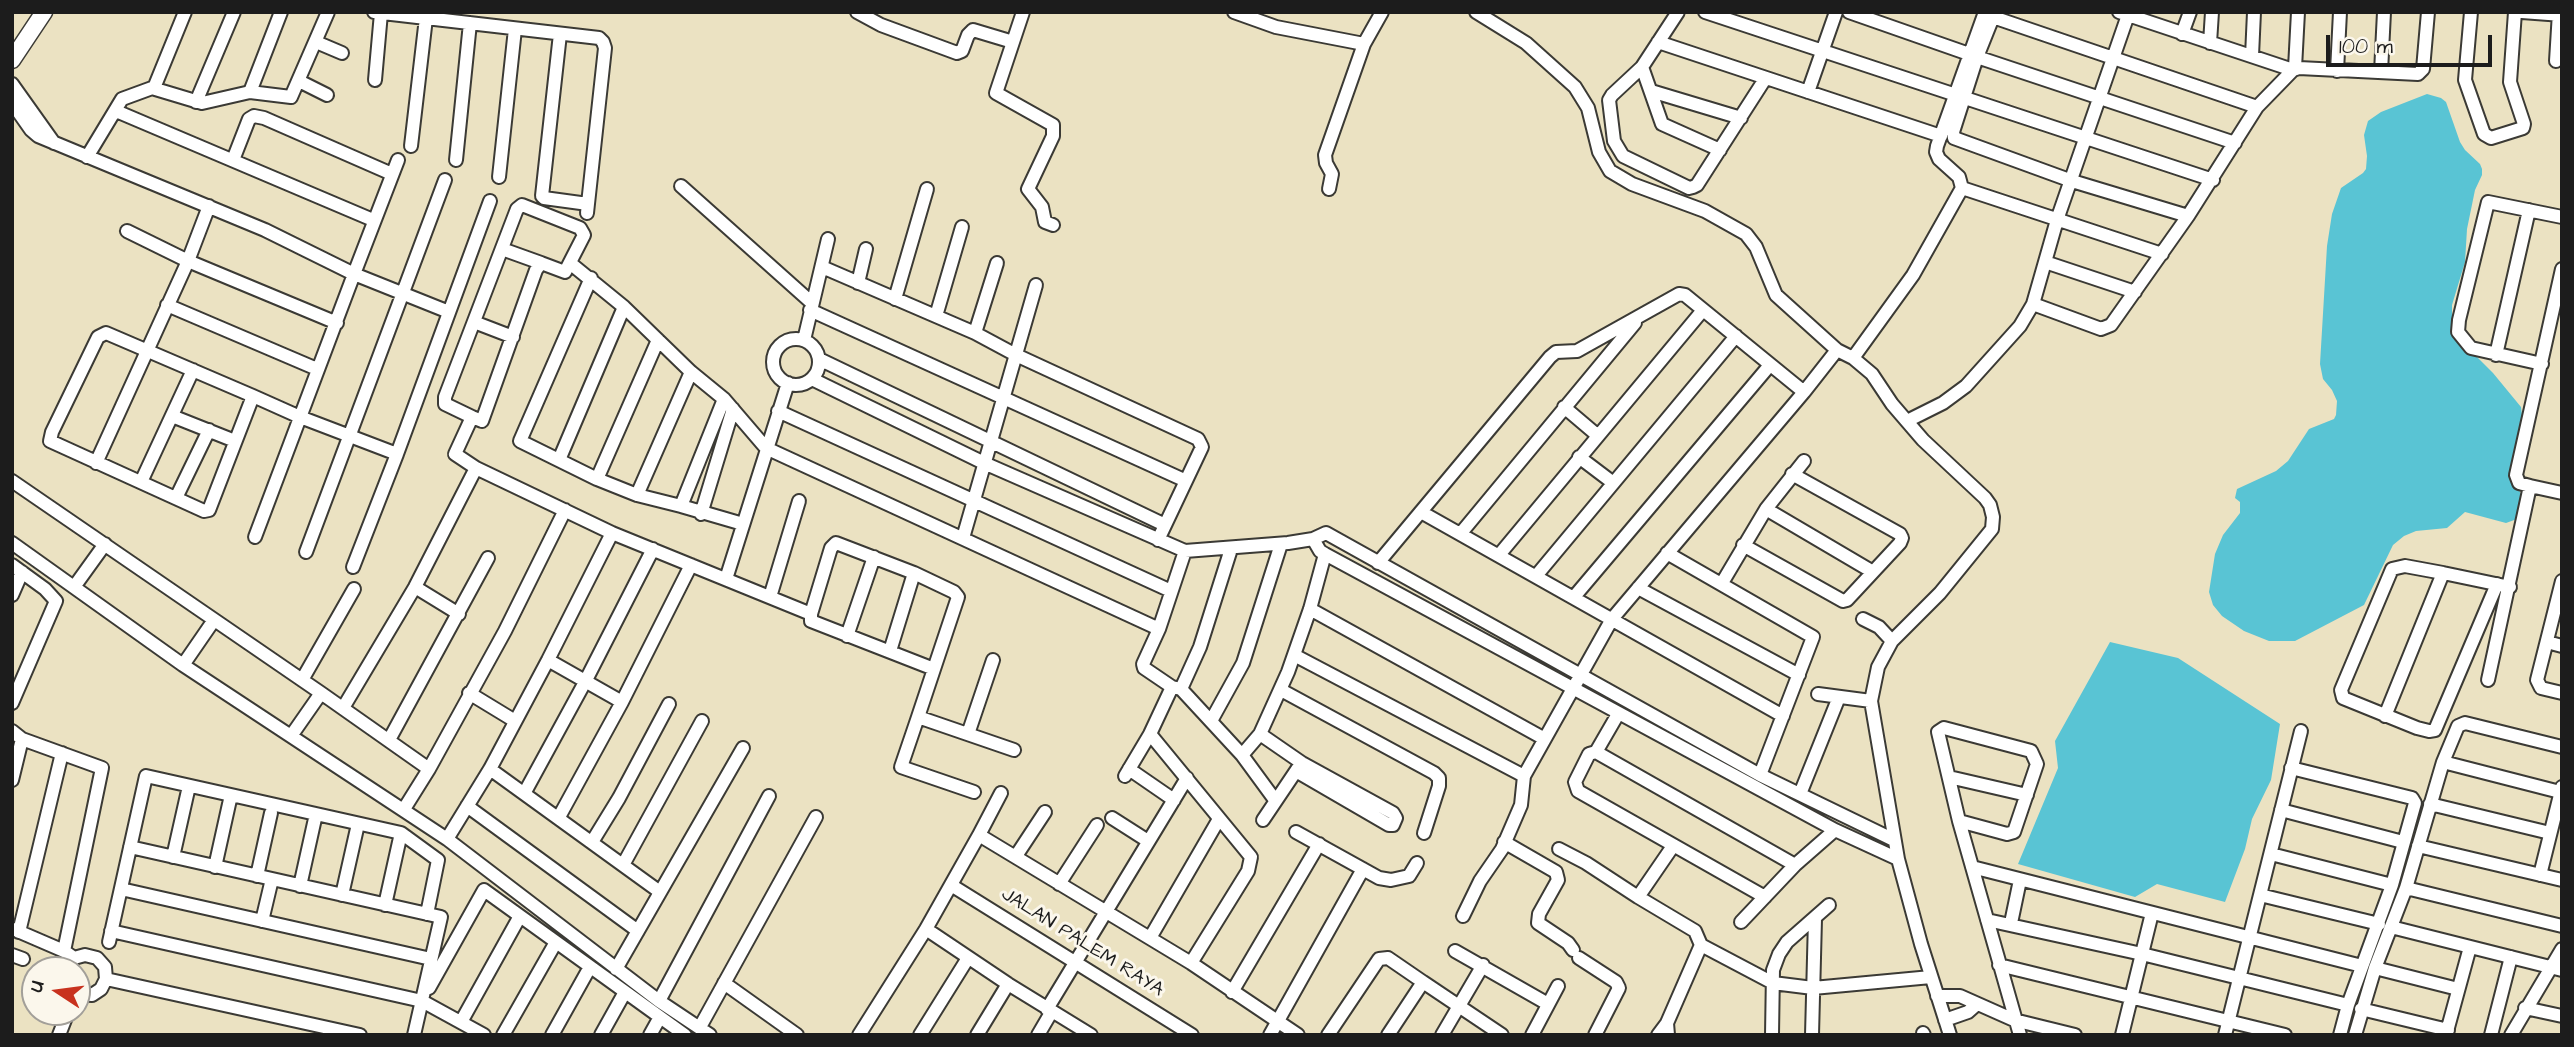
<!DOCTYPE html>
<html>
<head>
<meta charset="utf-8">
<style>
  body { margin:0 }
  #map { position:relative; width:2574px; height:1047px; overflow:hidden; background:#ebe2c2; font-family:"Architects Daughter",sans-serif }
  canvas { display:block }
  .frame { position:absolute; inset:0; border:14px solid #1c1c1c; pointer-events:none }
  .north { position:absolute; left:21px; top:956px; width:70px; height:70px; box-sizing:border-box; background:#fbf7ec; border:2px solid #a29f99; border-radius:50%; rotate:283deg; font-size:19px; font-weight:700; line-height:28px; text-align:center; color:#1c1c1c }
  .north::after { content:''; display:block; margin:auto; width:24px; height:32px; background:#c8321e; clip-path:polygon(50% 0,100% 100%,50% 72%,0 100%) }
  .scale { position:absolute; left:2326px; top:35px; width:166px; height:32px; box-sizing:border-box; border:4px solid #1c1c1c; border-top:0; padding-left:9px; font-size:21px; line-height:24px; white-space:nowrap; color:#1c1c1c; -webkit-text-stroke:5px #fbf7ec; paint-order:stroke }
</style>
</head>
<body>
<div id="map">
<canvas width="2574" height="1047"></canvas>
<div class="frame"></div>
<div class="north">U</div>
<div class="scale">100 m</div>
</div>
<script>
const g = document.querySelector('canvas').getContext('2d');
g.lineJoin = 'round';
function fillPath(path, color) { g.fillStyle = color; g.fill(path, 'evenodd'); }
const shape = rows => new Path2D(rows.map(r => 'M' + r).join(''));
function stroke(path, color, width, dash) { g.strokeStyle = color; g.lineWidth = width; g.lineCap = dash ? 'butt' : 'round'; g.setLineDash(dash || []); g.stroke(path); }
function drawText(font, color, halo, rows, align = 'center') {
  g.font = font + ' "Architects Daughter",sans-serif'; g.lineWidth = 6; g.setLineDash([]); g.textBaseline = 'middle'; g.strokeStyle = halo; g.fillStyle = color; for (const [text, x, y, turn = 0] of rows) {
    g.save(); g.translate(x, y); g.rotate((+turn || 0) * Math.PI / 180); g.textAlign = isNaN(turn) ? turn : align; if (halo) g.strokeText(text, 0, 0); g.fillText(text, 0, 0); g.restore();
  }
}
const water = shape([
  [2427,94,2441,98,2446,102,2460,142,2465,150,2480,164,2482,169,2482,175,2475,190,2467,229,2465,262,2452,305,2452,323,2457,337,2493,373,2521,407,2522,415,2517,451,2517,486,2523,498,2517,519,2506,523,2465,512,2447,528,2416,531,2404,536,2393,545,2364,605,2295,641,2269,641,2244,631,2222,616,2213,605,2209,592,2215,554,2223,535,2240,513,2240,502,2235,498,2237,489,2276,471,2288,461,2309,429,2334,419,2336,415,2337,401,2332,390,2323,379,2320,364,2327,246,2332,214,2341,188,2363,173,2366,169,2367,156,2364,135,2368,121,2381,112],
  [2110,642,2178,658,2280,724,2271,780,2252,819,2245,849,2225,902,2157,884,2135,897,2018,864,2058,768,2055,741]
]);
const minor = shape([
  [374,12,599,38,603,42,605,48,587,213],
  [857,12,881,25,957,53,962,51,968,35,973,30,1013,42,1023,12],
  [1234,12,1276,27,1364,44],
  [1476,12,1526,43,1575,87,1588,108,1599,152,1610,171,1632,184,1705,211,1746,234,1756,247,1776,295,1837,350,1853,358,1872,374,1892,404,1923,440,1985,498,1990,505,1993,517,1992,529,1940,593,1892,641,1878,667,1871,701,1898,859,1921,944,1950,1035],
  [1678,12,1642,67,1612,95,1609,100,1614,141,1623,156,1689,188,1693,187,1697,185,1765,79],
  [1705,12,2213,180],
  [1849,12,1969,54],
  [1985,12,1937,146,1936,152,1939,159,1959,177,1962,188,2162,254],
  [1995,12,1977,57,1953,132,1954,138,2072,181,2188,216],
  [2119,12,2293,70,2299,68,2418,74,2423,69,2428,12],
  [2471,12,2465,80,2484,134,2491,138,2523,128,2524,124,2510,82,2515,12],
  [2522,12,2562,15],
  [1987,15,2257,107],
  [2128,15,2057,220,2033,304,2101,329,2111,325,2188,216,2257,107,2293,70],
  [560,34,542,196,544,198,588,204],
  [2182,34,2190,12],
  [316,42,342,53],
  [1013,42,996,93,1053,125,1053,136,1028,189,1042,207,1045,222,1053,225],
  [1658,42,1941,136],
  [2210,43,2212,12],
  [2252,56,2254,12],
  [1977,57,2235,143],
  [2556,61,2559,12],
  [1642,67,1662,124,1720,150],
  [2295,68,2298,12],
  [2337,71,2340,12],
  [2381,72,2384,12],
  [375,80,381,13],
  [299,81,327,95],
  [12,84,54,143],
  [154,88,185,12],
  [1651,91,1741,118],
  [250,92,281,12],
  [1808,92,1836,12],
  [196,102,234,12],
  [12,103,31,130,38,136,265,230,354,274,255,537],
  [116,111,373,220],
  [411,146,426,18],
  [87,157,122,99,152,88,202,103,250,92,291,97,328,12],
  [233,160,249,119,254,116,264,118,392,174],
  [398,160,354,274,449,312],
  [456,160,470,23],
  [499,177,515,29],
  [681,186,812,303],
  [1329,189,1332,174,1326,163,1325,155,1364,44,1382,12],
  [127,231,188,261,337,323],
  [502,249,541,263],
  [2045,262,2135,292],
  [570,263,624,307,691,372,724,399,766,448,1159,629],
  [822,267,975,333,1016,355,1198,439,1202,447,1158,540],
  [591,278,520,441,597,479,637,495,681,506,724,399],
  [858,283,866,249],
  [895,299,927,189],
  [167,305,317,369],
  [810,310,1184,480],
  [936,316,962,227],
  [474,322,513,337],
  [975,333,997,263],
  '773 362a23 23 0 1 1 46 0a23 23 0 1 1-46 0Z',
  [804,340,828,239],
  [2496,355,2529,210],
  [1853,358,1913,275,1962,188],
  [819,359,1165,525],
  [2542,364,2471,348,2458,332,2459,320,2488,202,2562,217],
  [812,379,984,463,1185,551,1288,543,1313,539,1326,533,1760,775,1894,840],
  [253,396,209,510,204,511,50,441,52,432,98,337,106,333,253,396,300,417,397,454,490,201],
  [1564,407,1597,435],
  [778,411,1171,591],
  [172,416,235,441],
  [472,417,445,404,445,397,517,209,522,205,580,228,584,235,565,272,541,263,536,270,482,421,472,417,455,454,476,468],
  [1907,421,1943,403,1966,386,2020,326,2033,304],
  [1579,457,1612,482],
  [559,460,624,307],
  [96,463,188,261,209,206],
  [597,479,658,340],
  [12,481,321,693,429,769],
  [141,482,193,370],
  [2530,486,2519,483,2516,475,2562,269],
  [637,495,691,372],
  [176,498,209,430],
  [681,506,743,524],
  [1766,509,1873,572],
  [1421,512,1783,716],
  [701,514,733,409],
  [1461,533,1635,323],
  [963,538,1036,285],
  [1313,539,1320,551,1325,554,1835,830,1898,859],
  [12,543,183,665,447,839,490,769,548,660,612,533],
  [1743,545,1843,601,1847,600,1900,543,1902,538,1900,534,1792,474],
  [1185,551,1159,629,1143,664,1144,668,1172,687,1181,689,1242,755,1275,800],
  [306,552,445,180],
  [1667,553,1813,637,1760,775],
  [1499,555,1703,310],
  [1378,563,1550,357,1556,352,1577,351,1679,294,1685,295,1804,392],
  [12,565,45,589,56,601,12,703],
  [353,567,397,454],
  [1536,576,1736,336],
  [726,579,788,383],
  [2562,581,2537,680,2541,688,2562,693],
  [1722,583,1766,509,1804,461],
  [2497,584,2435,730,2429,731,2417,728,2343,698,2341,690,2392,569,2405,566,2443,573,2510,587],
  [74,587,105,544],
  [415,587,459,614],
  [1638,588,1799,675],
  [12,595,22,572],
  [770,597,799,501],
  [1574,597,1770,365],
  [1310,609,1543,738],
  [1863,619,1879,627,1892,641],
  [847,636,874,557],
  [2547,642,2562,646],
  [890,651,914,573],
  [1294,655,1524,776,1612,619,1804,392,1837,350],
  [548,660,622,702],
  [183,665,214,620],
  [934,669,918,717,1014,750],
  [302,680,354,589],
  [2488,680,2530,486,2562,493],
  [1181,689,1200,647,1231,549],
  [1281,690,1434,773,1439,778,1439,786,1424,833],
  [469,693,515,721],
  [1818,694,1871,701],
  [343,708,415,587,476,468,612,533,811,614,831,548,836,543,914,573,954,592,958,597,934,669,811,621,811,614],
  [2385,716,2443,573],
  [918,717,901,767,974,792],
  [1211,721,1243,663,1281,544],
  [12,731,22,739,102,768,64,951,74,958],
  [968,734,993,660],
  [1150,734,1251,857,1248,871,1191,963],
  [1260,734,1302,763,1393,813,1396,818,1393,825,1389,825,1296,771],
  [291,736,321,693],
  [389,740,488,558],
  [1596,752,1618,714],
  [1242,755,1260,734,1288,672,1310,609,1325,554],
  [2443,762,2560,792],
  [2291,768,2412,798,2415,803,2392,885,2348,1005,2340,1035],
  [490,769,660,892],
  [1129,769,1174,800],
  [1125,776,1150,734,1172,687],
  [1949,777,2027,795],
  [12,780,22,739],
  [525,792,585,682,653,549],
  [1001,793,979,835,1191,963,1298,1035],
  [1800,794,1839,697],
  [2430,804,2550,833],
  [467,806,638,931],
  [404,809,429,769,505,631,565,510],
  [2281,810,2403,842],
  [559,817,622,702,691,565],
  [1112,818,1148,841],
  [1263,820,1300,765],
  [1959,821,2007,834,2014,832,2037,764,2031,751,1944,728,1938,732,1959,821,2020,1035],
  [1296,832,1379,878,1391,880,1409,876,1417,863],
  [447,839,659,1001,710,1035],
  [592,842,619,798,669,704],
  [1504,842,1556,872,1558,880,1539,914,1538,923,1568,943,1573,950],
  [1673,846,1638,897,1695,931,1701,945,1773,983,1813,988,1931,977],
  [2418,846,2562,880],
  [130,847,441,917,414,1035],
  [1559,849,1586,863,1638,897],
  [2271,854,2392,885],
  [1016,856,1045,812],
  [173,857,189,786],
  [623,865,702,721],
  [215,867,231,795],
  [1972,867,2362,966],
  [2540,875,2562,787],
  [257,876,271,813],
  [1059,884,1097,825],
  [951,885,1192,1035],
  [300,886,316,814],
  [2406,888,2562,926],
  [121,889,431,959],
  [342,895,358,824],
  [2260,895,2379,924],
  [1765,897,1578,791,1575,782,1589,754,1596,752,1795,865],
  [385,905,401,833],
  [1463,916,1480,881,1502,849,1521,805,1524,776],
  [1987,920,2142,954,2348,1005],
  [262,921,272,879],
  [1741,922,1795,865,1835,830],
  [2011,923,2020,880],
  [2391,927,2562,970],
  [13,929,64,951],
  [926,929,1008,984,1091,1035],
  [111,931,422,1001,484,1035],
  [19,932,62,753],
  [1150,938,1219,819],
  [109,942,146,776,401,833,438,860,427,914],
  [1455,951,1548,1004],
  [12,955,23,959],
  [1579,958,1616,982,1619,988,1595,1035],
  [1999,965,2285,1035],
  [2375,968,2458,989],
  [616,969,743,748],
  [66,970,74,958,85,955,97,958,105,967,106,979,101,989,92,995,77,994],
  [106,979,360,1035],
  [724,983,797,1035],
  [429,988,484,890,685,1035],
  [1232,992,1319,844],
  [1937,996,1960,996,2014,1020,2075,1035],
  [659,1001,769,796],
  [2525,1008,2562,1016],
  [1047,1009,1187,778],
  [2361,1009,2448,1030],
  [1945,1020,1968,1012,1977,1004],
  [461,1022,520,916],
  [1667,1023,1701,945],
  [700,1027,816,817],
  [1923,1033,1924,1035],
  [59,1035,68,1012],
  [503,1035,556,942],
  [552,1035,590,967],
  [601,1035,625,992],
  [650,1035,660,1017],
  [859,1035,926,929,979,835],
  [920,1035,968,958],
  [977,1035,1008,984],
  [1038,1035,1052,1011],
  [1270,1035,1363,869],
  [1328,1035,1379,959,1388,958,1423,982],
  [1388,1035,1423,982,1502,1035],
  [1442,1035,1483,965],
  [1532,1035,1558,986],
  [1658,1035,1667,1023,1668,1035],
  [1772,1035,1773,970,1779,954,1787,942,1829,905],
  [1812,1035,1815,919],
  [2122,1035,2152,913],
  [2225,1035,2301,731],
  [2355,1035,2375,968,2406,888,2443,762,2458,726,2465,723,2562,747],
  [2446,1035,2470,947],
  [2491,1035,2511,957],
  [2511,1035,2562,949]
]);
const tertiary = shape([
  [12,60,44,12]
]);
const streetNames = [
  ["JALAN PALEM RAYA",1082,943,32]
];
fillPath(water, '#59c4d4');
stroke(minor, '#3b3a35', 16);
stroke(tertiary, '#3b3a35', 19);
stroke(minor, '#fff', 12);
stroke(tertiary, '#fff', 16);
drawText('19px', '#1c1c1c', '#fbf7ec', streetNames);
</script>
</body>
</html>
